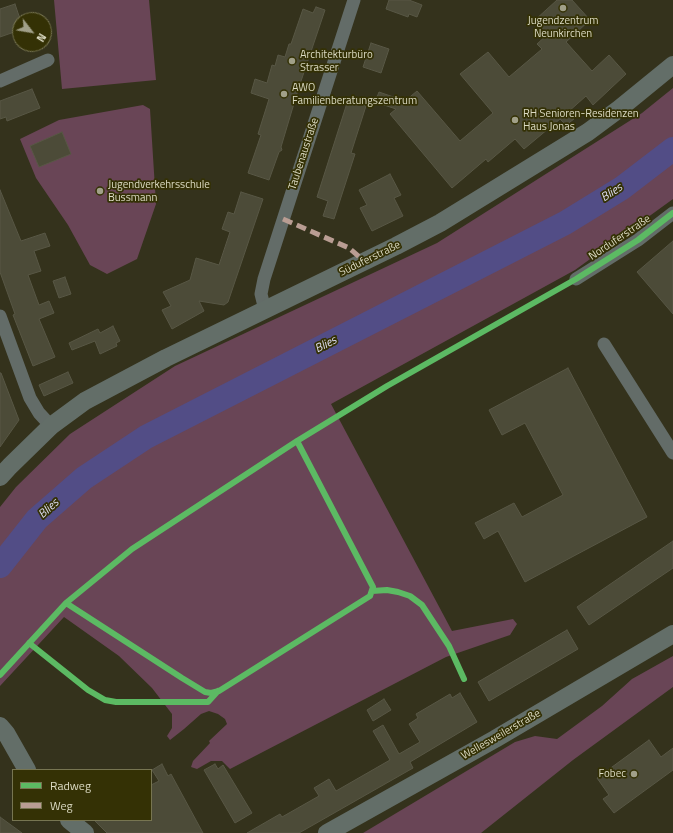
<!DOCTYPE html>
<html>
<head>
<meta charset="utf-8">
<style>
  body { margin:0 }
  #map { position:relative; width:673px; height:833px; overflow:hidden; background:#34321c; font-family:"Titillium Web",sans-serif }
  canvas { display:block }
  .legend { position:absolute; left:12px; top:769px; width:140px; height:52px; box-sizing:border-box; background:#343105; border:1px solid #777551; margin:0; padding:5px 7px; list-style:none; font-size:12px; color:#dcdbc4 }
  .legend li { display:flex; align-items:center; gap:8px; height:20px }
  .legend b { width:20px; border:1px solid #777551 }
  .north { position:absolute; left:12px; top:12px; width:40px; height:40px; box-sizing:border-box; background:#343105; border:1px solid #777551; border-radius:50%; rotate:121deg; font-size:11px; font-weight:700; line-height:16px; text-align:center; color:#dcdbc4 }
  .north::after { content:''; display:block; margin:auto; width:14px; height:18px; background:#a1a089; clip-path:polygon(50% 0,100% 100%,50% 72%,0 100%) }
</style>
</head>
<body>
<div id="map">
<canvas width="673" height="833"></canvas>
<ul class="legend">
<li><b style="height:5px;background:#5cba63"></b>Radweg</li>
<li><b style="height:5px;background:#b99d93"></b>Weg</li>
</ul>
<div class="north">N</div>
</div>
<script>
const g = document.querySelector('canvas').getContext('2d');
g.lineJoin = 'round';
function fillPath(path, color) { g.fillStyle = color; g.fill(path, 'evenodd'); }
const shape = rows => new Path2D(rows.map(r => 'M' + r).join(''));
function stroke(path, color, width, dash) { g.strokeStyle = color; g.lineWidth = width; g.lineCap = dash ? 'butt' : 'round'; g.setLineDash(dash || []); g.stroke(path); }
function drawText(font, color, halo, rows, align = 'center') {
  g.font = font + ' "Titillium Web",sans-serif'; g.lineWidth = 3.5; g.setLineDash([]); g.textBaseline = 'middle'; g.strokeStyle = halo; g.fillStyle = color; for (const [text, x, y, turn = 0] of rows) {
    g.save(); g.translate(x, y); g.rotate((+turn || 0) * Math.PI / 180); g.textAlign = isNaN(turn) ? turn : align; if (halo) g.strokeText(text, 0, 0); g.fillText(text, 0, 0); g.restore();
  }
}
const green = shape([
  [54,0,149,0,156,80,62,89],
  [673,88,673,199,575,270,331,404,452,631,513,619,517,624,510,635,446,657,230,769,222,761,211,761,197,769,191,767,193,761,210,743,209,741,227,724,225,719,218,714,209,711,201,714,184,729,170,740,167,736,172,728,172,714,152,688,119,656,64,617,0,686,0,507,16,487,70,434,175,366,437,243,642,113],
  [143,105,150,109,156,204,137,259,107,274,90,265,68,225,36,178,20,139,59,120],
  [673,656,673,687,573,760,481,833,363,833,515,742,535,736,557,739,602,706,632,679]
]);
const river = shape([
  [0,566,37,519,84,478,146,437,565,223,622,188,673,149]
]);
const building = shape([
  [389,0,409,0,422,5,417,17,409,14,408,17,386,9,389,0],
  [557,0,572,0,590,20,566,42,592,71,609,55,626,74,593,105,586,96,568,112,574,119,566,125,560,119,524,149,515,139,488,162,486,159,452,188,390,114,396,109,375,102,379,92,405,101,417,91,460,141,493,113,460,74,488,52,509,77,542,49,537,44,548,34,535,20,557,0],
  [15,4,20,19,20,30,0,37,0,9,15,4],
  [316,7,325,10,298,90,281,147,282,150,279,152,269,180,248,173,261,135,258,134,269,99,251,93,255,79,267,83,272,65,275,66,278,55,285,57,289,44,291,44,303,9,313,13,316,7],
  [371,43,389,49,381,73,363,67,371,43],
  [32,89,40,108,7,121,6,117,0,119,0,101,32,89],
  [348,100,366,106,351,153,355,154,334,219,323,216,328,201,317,197,348,100],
  [62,132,71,154,39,167,30,146,62,132],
  [390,174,401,195,394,198,403,216,372,231,360,208,367,205,359,190,390,174],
  [0,190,21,241,45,233,50,246,34,251,41,271,28,275,39,305,49,301,54,313,39,319,55,357,33,366,13,315,15,314,0,272,0,190],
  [241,192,263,199,228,302,224,305,199,301,204,311,172,329,162,310,171,306,163,292,190,280,196,258,219,265,230,232,222,229,228,212,234,214,241,192],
  [673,241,673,314,637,272,673,241],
  [65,277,71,294,59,298,53,281,65,277],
  [113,326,120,341,116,343,117,346,100,354,95,341,72,350,69,343,98,329,100,333,113,326],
  [568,368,647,517,525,582,498,531,484,539,475,523,514,503,522,517,563,495,525,423,502,435,489,410,568,368],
  [68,372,73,383,44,396,39,385,68,372],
  [0,373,1,373,19,420,0,447,0,373],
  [673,541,673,568,589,625,577,607,673,541],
  [567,630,578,649,489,701,478,682,567,630],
  [460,693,477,722,410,762,413,768,299,833,247,833,280,814,282,817,319,796,314,788,329,779,336,791,390,760,373,731,383,725,399,754,420,742,409,724,418,718,416,714,450,694,452,698,460,693],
  [384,699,391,710,373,721,367,710,384,699],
  [649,740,661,757,673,748,673,770,614,813,603,799,609,795,597,778,649,740],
  [162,764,168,776,171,774,203,833,107,833,94,820,151,820,151,785,159,781,152,770,162,764],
  [215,764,218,769,223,765,252,813,235,823,204,770,215,764],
  [0,817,22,833,0,833,0,817]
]);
const street = shape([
  [0,81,48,60],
  [576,279,638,240,673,213],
  [265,310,261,294,264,279,354,0],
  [0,316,30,398,39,413,51,426],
  [604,344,673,453]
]);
const secondary = shape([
  [0,477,10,466,51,426,85,401,166,358,396,246,440,223,588,132,619,109,673,65],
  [0,726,6,733,27,770],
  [69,820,85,833],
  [327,833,495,739,673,634]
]);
const quiet = shape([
  [283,219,349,248,364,261]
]);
const cycleway = shape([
  [372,591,387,590,398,592,410,596,422,605,449,646,464,679],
  [66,603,182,678,205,692,211,693,219,691,370,596,373,587,297,441],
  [29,643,88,690,105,700,116,702,208,702,218,691],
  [0,675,66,603,132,549,297,441,387,386,576,279,638,240,673,213]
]);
const markers = [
  [563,8,4,"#a1a089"],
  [292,61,4,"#a1a089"],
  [284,94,4,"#a1a089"],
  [515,120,4,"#a1a089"],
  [100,191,4,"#a1a089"],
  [634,774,4,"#a1a089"]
];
const poiNames = [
  ["Jugendzentrum",563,21,"center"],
  ["Neunkirchen",563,34,"center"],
  ["Architekturbüro",300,55],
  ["Strasser",300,68],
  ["AWO",292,88],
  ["Familienberatungszentrum",292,101],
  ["RH Senioren-Residenzen",523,114],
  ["Haus Jonas",523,127],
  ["Jugendverkehrsschule",108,185],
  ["Bussmann",108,198],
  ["Fobec",626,774,"right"]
];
const streetNames = [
  ["Taubenaustraße",304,154,-72],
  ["Norduferstraße",620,238,-34],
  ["Süduferstraße",370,259,-26],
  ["Wellesweilerstraße",501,735,-30]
];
const waterNames = [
  ["Blies",612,193,-33],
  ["Blies",326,345,-27],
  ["Blies",49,509,-42]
];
fillPath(green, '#694556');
stroke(river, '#524d86', 24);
fillPath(building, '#4c4b38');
stroke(building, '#585745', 1);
stroke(street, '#636c68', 13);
stroke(secondary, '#636e68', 18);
stroke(quiet, '#b99d93', 5, [10, 5]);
stroke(cycleway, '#5cba63', 6);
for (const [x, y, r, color] of markers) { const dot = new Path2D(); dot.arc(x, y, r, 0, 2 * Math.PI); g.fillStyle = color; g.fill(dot); stroke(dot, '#343105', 1.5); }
drawText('11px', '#dcdbc4', '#343105', poiNames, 'left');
drawText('11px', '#dcdbc4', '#343105', streetNames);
drawText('italic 12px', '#dcdcf0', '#343105', waterNames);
</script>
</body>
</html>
